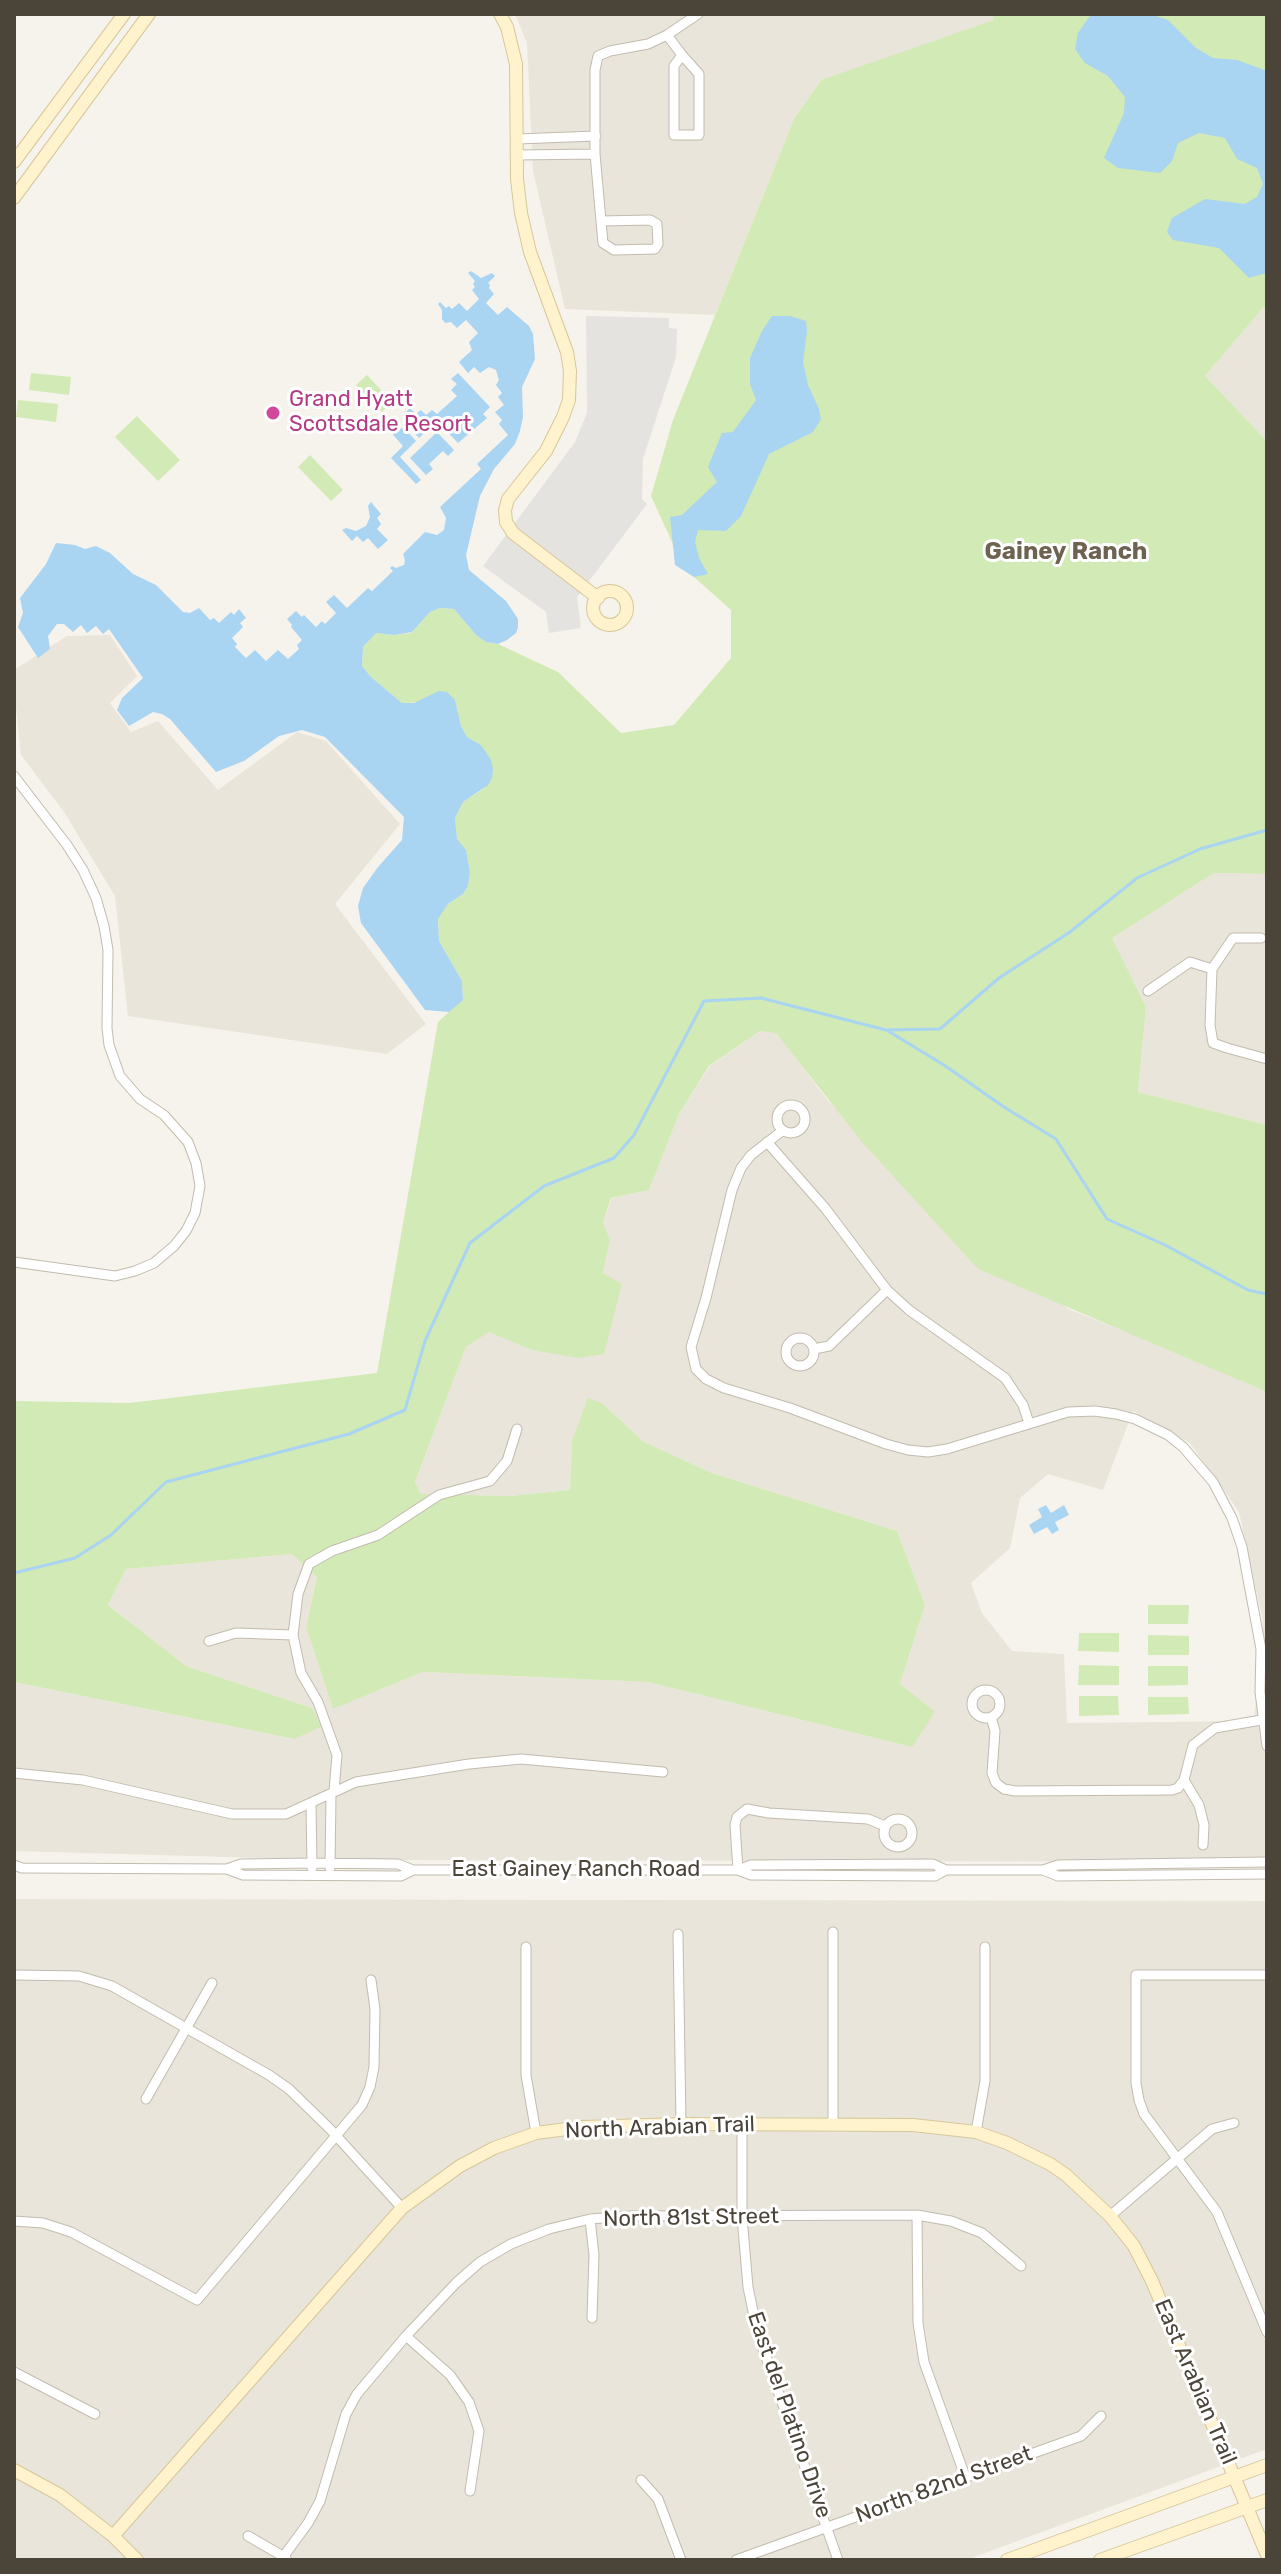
<!DOCTYPE html>
<html>
<head>
<meta charset="utf-8">
<style>
  body { margin:0 }
  #map { position:relative; width:1281px; height:2574px; overflow:hidden; background:#f6f3ec; font-family:Rubik,sans-serif }
  canvas { display:block }
  .frame { position:absolute; inset:0; border:16px solid #4b4439; pointer-events:none }
</style>
</head>
<body>
<div id="map">
<canvas width="1281" height="2574"></canvas>
<div class="frame"></div>
</div>
<script>
const g = document.querySelector('canvas').getContext('2d');
g.lineJoin = 'round';
function fillPath(path, color) { g.fillStyle = color; g.fill(path, 'evenodd'); }
const shape = rows => new Path2D(rows.map(r => 'M' + r).join(''));
function stroke(path, color, width, dash) { g.strokeStyle = color; g.lineWidth = width; g.lineCap = dash ? 'butt' : 'round'; g.setLineDash(dash || []); g.stroke(path); }
function drawText(font, color, halo, rows, align = 'center') {
  g.font = font + ' Rubik,sans-serif'; g.lineWidth = 6; g.setLineDash([]); g.textBaseline = 'middle'; g.strokeStyle = halo; g.fillStyle = color; for (const [text, x, y, turn = 0] of rows) {
    g.save(); g.translate(x, y); g.rotate((+turn || 0) * Math.PI / 180); g.textAlign = isNaN(turn) ? turn : align; if (halo) g.strokeText(text, 0, 0); g.fillText(text, 0, 0); g.restore();
  }
}
const residential = shape([
  [515,14,992,14,995,20,820,81,794,119,715,315,565,309,533,171,527,43],
  [1267,306,1267,441,1205,376,1263,308],
  [110,635,137,676,110,703,131,732,158,721,218,790,297,732,326,741,400,824,335,904,426,1024,387,1054,128,1016,115,896,64,812,21,755,14,688,14,670,67,636],
  [1214,873,1267,874,1267,1125,1138,1092,1146,1007,1112,938],
  [760,1031,776,1032,829,1102,1068,1309,1163,1346,1267,1392,1267,1862,335,1860,14,1851,14,1682,293,1739,312,1708,186,1666,108,1605,126,1569,292,1554,317,1576,306,1627,333,1709,423,1672,648,1682,912,1747,900,1684,925,1605,897,1531,712,1473,644,1442,603,1404,572,1441,570,1490,510,1496,421,1494,415,1482,466,1347,489,1331,532,1350,616,1305,622,1285,603,1273,610,1240,603,1222,612,1198,649,1190,679,1114,710,1066],
  [1133,1411,1190,1443,1239,1512,1263,1621,1254,1721,1067,1723,1064,1654,1012,1651,982,1613,971,1583,1010,1548,1020,1498,1048,1474,1103,1490],
  [14,1899,1267,1901,1267,2449,966,2560,14,2560]
]);
const green = shape([
  [992,14,1267,14,1267,306,1263,308,1205,376,1267,441,1267,874,1214,873,1112,938,1146,1007,1138,1092,1267,1125,1267,1392,978,1269,862,1142,776,1033,760,1031,709,1066,679,1114,649,1190,611,1198,603,1222,610,1240,603,1273,622,1284,604,1354,578,1358,532,1350,489,1332,466,1347,415,1482,421,1494,510,1496,570,1490,572,1441,588,1398,603,1404,644,1442,712,1473,897,1531,925,1605,900,1684,935,1712,912,1747,648,1682,423,1672,333,1709,306,1627,317,1577,292,1554,126,1569,108,1605,186,1666,312,1708,321,1727,294,1739,14,1682,14,1401,129,1403,377,1373,438,1022,463,999,462,981,439,941,438,918,448,904,463,894,468,886,470,872,466,850,457,840,455,818,463,802,483,789,481,745,467,737,461,726,455,700,402,703,371,677,362,666,363,647,376,633,395,635,411,633,430,612,440,608,454,609,476,635,486,642,498,644,558,672,621,733,674,725,731,658,731,610,684,568,651,496,673,420,794,119,821,80,994,20],
  [31,373,71,377,69,395,29,390],
  [367,375,392,402,382,412,356,385],
  [18,400,58,404,56,422,16,417],
  [137,416,180,460,158,481,115,437],
  [310,455,343,490,331,501,298,467],
  [1148,1605,1189,1605,1188,1624,1148,1624],
  [1079,1633,1119,1633,1119,1652,1078,1651],
  [1148,1635,1189,1636,1189,1655,1148,1655],
  [1079,1665,1119,1666,1119,1685,1078,1685],
  [1148,1666,1188,1666,1188,1685,1148,1686],
  [1118,1696,1119,1715,1079,1716,1079,1696],
  [1148,1697,1188,1697,1189,1714,1148,1715]
]);
const parking = shape([
  [586,316,669,318,669,328,677,329,676,357,643,459,642,499,647,504,577,597,581,628,549,633,546,612,483,566,575,442,587,413]
]);
const water = shape([
  [1099,14,1150,14,1168,20,1196,48,1213,58,1237,60,1267,71,1266,273,1249,278,1219,248,1173,240,1167,232,1172,218,1205,199,1245,204,1257,197,1263,184,1257,168,1237,159,1225,138,1199,133,1178,143,1172,161,1160,173,1118,168,1104,158,1124,113,1125,97,1108,76,1085,63,1075,49,1078,33,1090,16],
  [471,271,481,278,492,273,495,276,488,283,490,285,489,288,494,294,486,303,498,315,507,307,529,326,533,334,535,359,522,387,523,417,520,431,515,444,494,469,480,496,466,555,469,570,506,601,518,619,518,627,516,633,507,640,498,644,486,642,476,635,454,609,440,608,430,612,412,632,395,635,376,633,363,647,362,666,371,677,402,703,414,703,439,691,447,692,455,700,461,726,467,737,481,745,491,760,493,769,492,778,488,785,463,802,455,818,457,839,466,850,470,872,468,886,463,894,448,904,438,919,439,941,462,981,463,1000,449,1012,425,1010,361,923,358,906,363,888,378,867,402,840,404,817,325,737,302,730,279,736,244,761,216,772,170,719,162,714,153,712,129,726,117,710,122,698,143,678,109,629,103,634,96,626,87,633,81,625,73,632,64,624,57,624,48,636,50,649,38,658,18,627,23,613,20,598,46,564,56,543,75,545,85,549,96,546,110,553,133,574,156,585,183,612,190,613,199,608,210,620,214,618,219,623,231,612,234,615,239,609,246,618,240,623,243,627,232,638,237,644,235,647,246,658,255,650,266,661,278,650,288,659,299,649,297,645,302,640,291,627,292,625,287,619,296,611,302,617,304,615,316,627,322,621,325,624,336,613,326,602,334,595,347,608,368,588,372,591,393,571,390,568,392,566,396,568,404,565,405,560,403,554,425,532,437,535,444,530,446,518,440,507,481,469,477,464,508,435,499,424,502,420,495,412,504,405,498,397,502,393,496,385,499,380,496,370,489,367,480,373,474,367,468,373,459,362,472,350,469,342,478,333,466,320,457,328,451,322,445,323,442,319,442,310,438,304,440,302,446,308,449,306,452,309,459,303,467,311,479,299,472,290,475,287,473,284,475,281,468,273],
  [772,316,790,316,806,321,807,331,803,362,808,385,819,409,821,419,813,432,769,454,741,516,726,531,698,530,695,542,699,558,708,574,694,577,675,565,670,517,682,515,717,482,708,467,722,433,733,432,756,400,750,384,750,358,762,331],
  [458,373,490,407,483,414,487,418,458,443,437,421,419,438,407,425,409,416,406,412,410,408,416,414,421,410,426,415,432,410,437,414,457,396,451,390,457,384,451,379],
  [390,427,396,429,404,428,416,441,400,457,421,480,416,484,391,458,403,446,388,429],
  [437,432,454,450,448,456,443,451,429,464,433,469,426,475,410,458],
  [371,502,381,514,377,518,381,524,377,529,388,540,378,549,368,538,363,542,357,536,352,541,342,530,346,528,356,531,366,526,370,517,368,506],
  [1046,1505,1051,1513,1064,1505,1069,1515,1055,1522,1059,1530,1052,1534,1047,1527,1034,1534,1029,1525,1042,1517,1038,1509]
]);
const stream = shape([
  [888,1031,944,1065,1004,1107,1056,1139,1107,1219,1165,1245,1248,1290,1267,1294],
  [14,1573,75,1558,111,1535,166,1482,349,1434,405,1410,425,1341,470,1243,544,1186,614,1158,634,1135,704,1001,761,998,886,1030,940,1029,999,978,1070,932,1137,878,1200,849,1267,830]
]);
const street = shape([
  [667,35,682,55,674,66,674,135,699,135,699,74,682,55],
  [517,139,596,136],
  [517,155,595,154],
  [601,221,650,220,657,224,658,244,655,249,614,250,603,243,601,221,595,154,595,70,598,56,610,51,648,44,667,35,698,14],
  [14,776,67,845,83,870,96,898,104,926,108,950,107,1028,109,1045,120,1076,140,1099,164,1115,188,1142,196,1163,200,1186,195,1213,186,1231,174,1246,154,1263,135,1271,115,1276,14,1262],
  [1212,969,1210,1025,1213,1043,1227,1048,1267,1059],
  [1148,991,1190,962,1212,969,1233,938,1261,938],
  '777 1119a14 14 0 1 1 28 0a14 14 0 1 1-28 0Z',
  [782,1131,751,1155,741,1168,732,1190,706,1298,691,1347,696,1369,706,1379,724,1388,790,1408,886,1444,908,1450,928,1452,947,1449,1068,1412,1095,1411,1116,1414,1135,1419,1168,1435,1183,1447,1213,1482,1232,1518,1242,1547,1261,1649,1260,1692,1267,1746],
  [767,1142,825,1208,887,1290,909,1310,1005,1378,1023,1405,1029,1423],
  '786 1352a14 14 0 1 1 28 0a14 14 0 1 1-28 0Z',
  [814,1349,829,1346,887,1290],
  [209,1641,236,1633,293,1635],
  '972 1704a14 14 0 1 1 28 0a14 14 0 1 1-28 0Z',
  [991,1717,995,1731,992,1773,996,1783,1004,1789,1015,1791,1172,1790,1178,1788,1184,1780,1193,1745,1215,1728,1267,1719],
  [14,1773,83,1780,232,1814,286,1814,356,1782,469,1764,521,1759,663,1772],
  [1184,1780,1199,1805,1204,1825,1203,1845],
  [334,1791,337,1755,318,1702,301,1673,293,1635,298,1594,309,1564,332,1551,378,1535,439,1495,490,1481,507,1461,517,1429],
  [311,1803,312,1868],
  '884 1833a14 14 0 1 1 28 0a14 14 0 1 1-28 0Z',
  [14,1865,22,1868,227,1869,243,1875,401,1876,413,1870],
  [330,1868,331,1795],
  [227,1869,241,1864,312,1863,398,1864,413,1870,738,1870,751,1875,935,1876,946,1870],
  [738,1870,751,1865,933,1864,946,1870,1043,1870,1058,1865,1267,1862],
  [738,1870,735,1825,737,1817,747,1809,769,1813,868,1819,885,1826],
  [1043,1870,1058,1876,1267,1874],
  [833,1932,833,2125],
  [678,1934,681,2124],
  [526,1947,526,2075,536,2133],
  [14,1975,79,1976,112,1986,269,2075,289,2089,330,2129,402,2208],
  [1267,1975,1136,1975,1136,2083,1139,2100,1144,2114,1217,2212,1267,2332],
  [146,2099,212,1983],
  [742,2125,742,2217,748,2287,754,2316,762,2346,838,2560],
  [976,2132,985,2081,985,1947],
  [917,2215,918,2323,924,2362,965,2476],
  [1110,2216,1212,2129,1234,2123],
  [590,2219,594,2255,592,2318],
  [14,2221,43,2223,71,2232,197,2300,362,2105,370,2087,374,2067,375,2009,371,1980],
  [406,2336,450,2375,469,2402,479,2431,470,2491],
  [14,2372,95,2414],
  [641,2480,658,2499,681,2560],
  [248,2536,286,2558],
  [281,2560,308,2523,320,2501,346,2414,357,2394,406,2336,456,2283,480,2262,511,2244,549,2229,590,2219,631,2216,917,2215,951,2221,982,2233,1021,2266],
  [736,2560,1081,2436,1101,2416]
]);
const secondary = shape([
  [500,14,507,27,516,64,517,179,521,213,530,252,567,352,570,371,569,400,563,417,546,451,508,499,505,510,506,522,513,533,598,598],
  [14,162,124,14],
  [14,198,149,14],
  '593 608a17 17 0 1 1 34 0a17 17 0 1 1-34 0Z',
  [14,2470,60,2495,113,2536,137,2560],
  [113,2536,402,2208,460,2166,494,2148,536,2133,582,2127,681,2124,913,2125,976,2132,1007,2143,1050,2164,1066,2175,1110,2216,1134,2246,1152,2281,1267,2555],
  [1007,2560,1267,2465],
  [1100,2560,1267,2500]
]);
const markers = [
  [273,413,8,"#d1479c"]
];
const hotelNames = [
  ["Grand Hyatt",289,400],
  ["Scottsdale Resort",289,425]
];
const streetNames = [
  ["East Gainey Ranch Road",576,1870],
  ["North Arabian Trail",660,2128,-2],
  ["North 81st Street",691,2218,-1],
  ["East Arabian Trail",1195,2382,67],
  ["East del Platino Drive",789,2415,71],
  ["North 82nd Street",944,2485,-20]
];
const neighbourhoodNames = [
  ["Gainey Ranch",1066,552]
];
fillPath(residential, '#eae5da');
fillPath(green, '#d2eab5');
fillPath(parking, '#e5e3e0');
fillPath(water, '#a9d4f2');
stroke(stream, '#a9d4f2', 3);
stroke(street, '#c2bbae', 11);
stroke(secondary, '#d6c79b', 14);
stroke(street, '#fff', 9);
stroke(secondary, '#fff3cd', 12);
for (const [x, y, r, color] of markers) { const dot = new Path2D(); dot.arc(x, y, r, 0, 2 * Math.PI); g.fillStyle = color; g.fill(dot); stroke(dot, '#fff', 3); }
drawText('22px', '#b23c85', '#fff', hotelNames, 'left');
drawText('22px', '#4b4439', '#fff', streetNames);
drawText('bold 24px', '#6e6250', '#fff', neighbourhoodNames);
</script>
</body>
</html>
